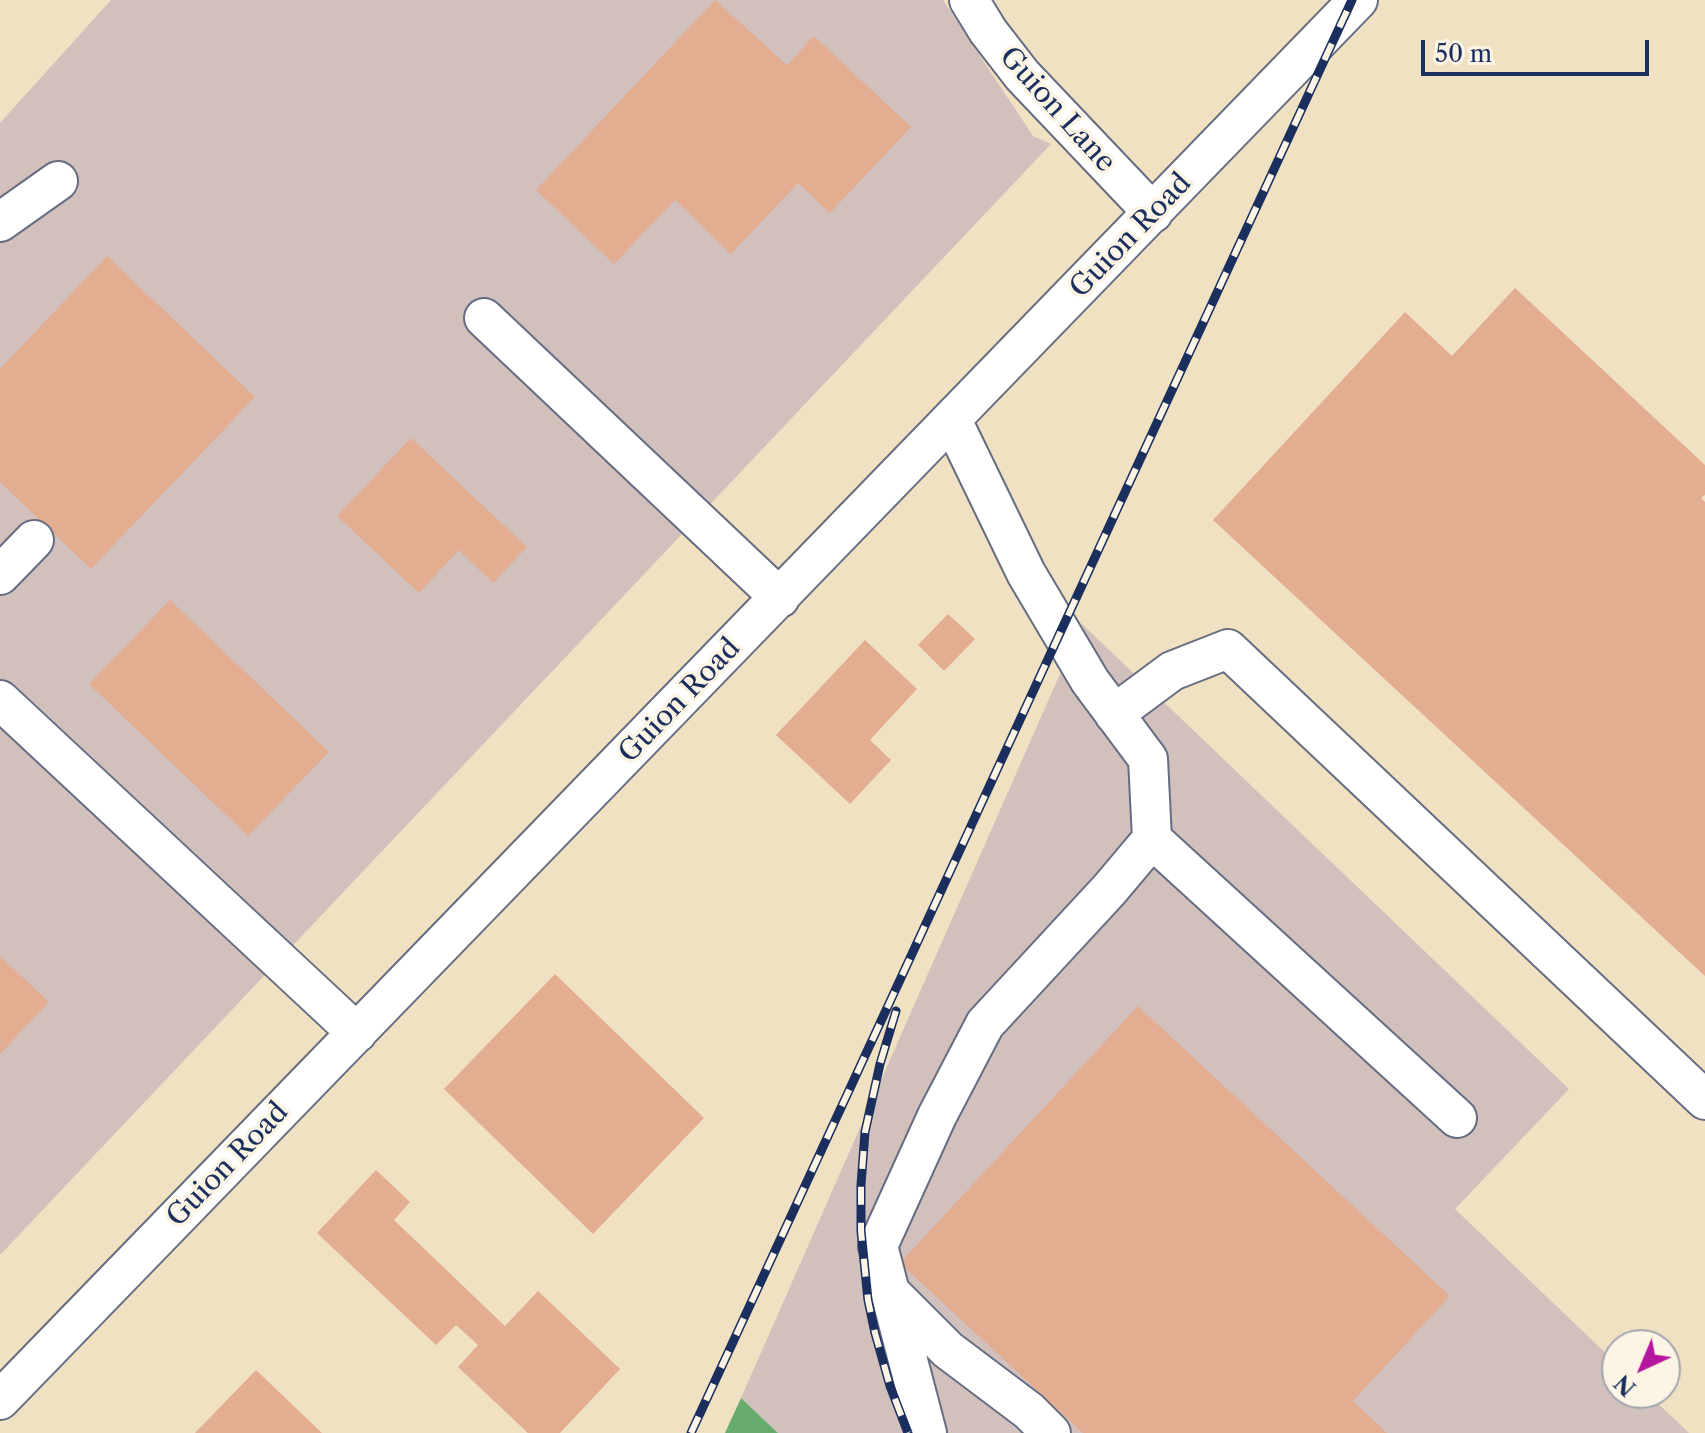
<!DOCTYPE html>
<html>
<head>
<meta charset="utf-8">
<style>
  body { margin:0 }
  #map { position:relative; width:1705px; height:1433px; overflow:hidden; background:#f0e1c2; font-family:"Libre Caslon Text",serif }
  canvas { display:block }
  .north { position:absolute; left:1601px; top:1329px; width:80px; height:80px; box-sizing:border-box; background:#fcf5e5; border:2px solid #a2a6af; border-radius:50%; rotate:224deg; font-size:22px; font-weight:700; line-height:32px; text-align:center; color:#1b2f5e }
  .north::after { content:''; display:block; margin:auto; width:28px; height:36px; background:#b5179e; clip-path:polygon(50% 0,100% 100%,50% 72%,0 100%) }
  .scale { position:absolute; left:1421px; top:40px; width:228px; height:36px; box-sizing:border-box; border:4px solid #1b2f5e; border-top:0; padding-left:10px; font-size:24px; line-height:28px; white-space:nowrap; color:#1b2f5e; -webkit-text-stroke:6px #fcf5e5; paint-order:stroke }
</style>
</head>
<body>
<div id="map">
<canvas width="1705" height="1433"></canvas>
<div class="north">N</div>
<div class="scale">50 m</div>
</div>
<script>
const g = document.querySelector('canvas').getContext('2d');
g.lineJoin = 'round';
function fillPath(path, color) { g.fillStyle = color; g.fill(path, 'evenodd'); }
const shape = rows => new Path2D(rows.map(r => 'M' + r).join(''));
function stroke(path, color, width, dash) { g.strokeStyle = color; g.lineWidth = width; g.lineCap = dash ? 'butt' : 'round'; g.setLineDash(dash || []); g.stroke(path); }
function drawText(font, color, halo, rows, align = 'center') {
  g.font = font + ' "Libre Caslon Text",serif'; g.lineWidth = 7; g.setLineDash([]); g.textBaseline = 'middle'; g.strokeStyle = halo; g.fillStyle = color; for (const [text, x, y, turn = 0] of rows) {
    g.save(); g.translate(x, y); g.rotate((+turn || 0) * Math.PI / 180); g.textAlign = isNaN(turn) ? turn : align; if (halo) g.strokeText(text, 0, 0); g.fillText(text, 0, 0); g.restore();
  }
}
const industrial = shape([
  [111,0,943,0,1033,136,1051,144,0,1255,0,123],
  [1082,624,1569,1089,1455,1209,1617,1364,1617,1393,1647,1393,1689,1433,778,1433,741,1398]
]);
const forest = shape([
  [741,1398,778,1433,725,1433]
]);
const building = shape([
  [715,0,787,65,814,36,911,127,830,213,798,183,731,254,675,200,614,264,536,190],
  [107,256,255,397,91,569,0,482,0,369],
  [1515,288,1705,465,1705,495,1701,498,1705,502,1705,976,1213,520,1405,312,1452,356],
  [411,438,527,547,493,583,459,550,419,593,337,516],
  [170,600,329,752,248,836,89,684],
  [948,614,975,639,944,671,918,645],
  [865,640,917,689,870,740,891,760,850,804,776,735],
  [0,956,49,1002,0,1054],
  [555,974,704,1118,593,1234,444,1089],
  [1138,1006,1450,1296,1353,1401,1387,1433,1083,1433,900,1263],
  [376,1170,410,1202,394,1220,505,1326,538,1291,620,1369,560,1433,528,1433,458,1367,478,1345,456,1325,436,1345,317,1233],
  [256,1370,322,1433,195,1433]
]);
const minor = shape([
  [969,0,988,31,1022,75,1153,213],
  [0,222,58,181],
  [484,318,780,598],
  [0,575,34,540],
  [0,700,357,1033],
  [1114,714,1172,671,1228,649,1705,1100],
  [1152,839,1457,1118],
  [892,1294,948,1350,1029,1411,1051,1433],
  [0,1400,1358,0],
  [927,1433,878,1246,937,1116,985,1024,1109,890,1152,839,1148,759,1090,681,1026,573,952,420]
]);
const rail = shape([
  [896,1011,880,1064,865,1132,861,1185,861,1231,868,1300,875,1333,890,1386,908,1433],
  [691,1433,1352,0]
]);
const streetNames = [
  ["Guion Lane",1057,110,48],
  ["Guion Road",1131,236,-46],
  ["Guion Road",680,701,-46],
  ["Guion Road",228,1165,-46]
];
fillPath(industrial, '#d1c0bc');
fillPath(forest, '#67ab6f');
fillPath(building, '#e3ad92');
stroke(minor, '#666d81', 42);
stroke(minor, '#fff', 38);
stroke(rail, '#1b2f5e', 9);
stroke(rail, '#fcf5e5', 6, [18]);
drawText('28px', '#1b2f5e', '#fcf5e5', streetNames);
</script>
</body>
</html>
